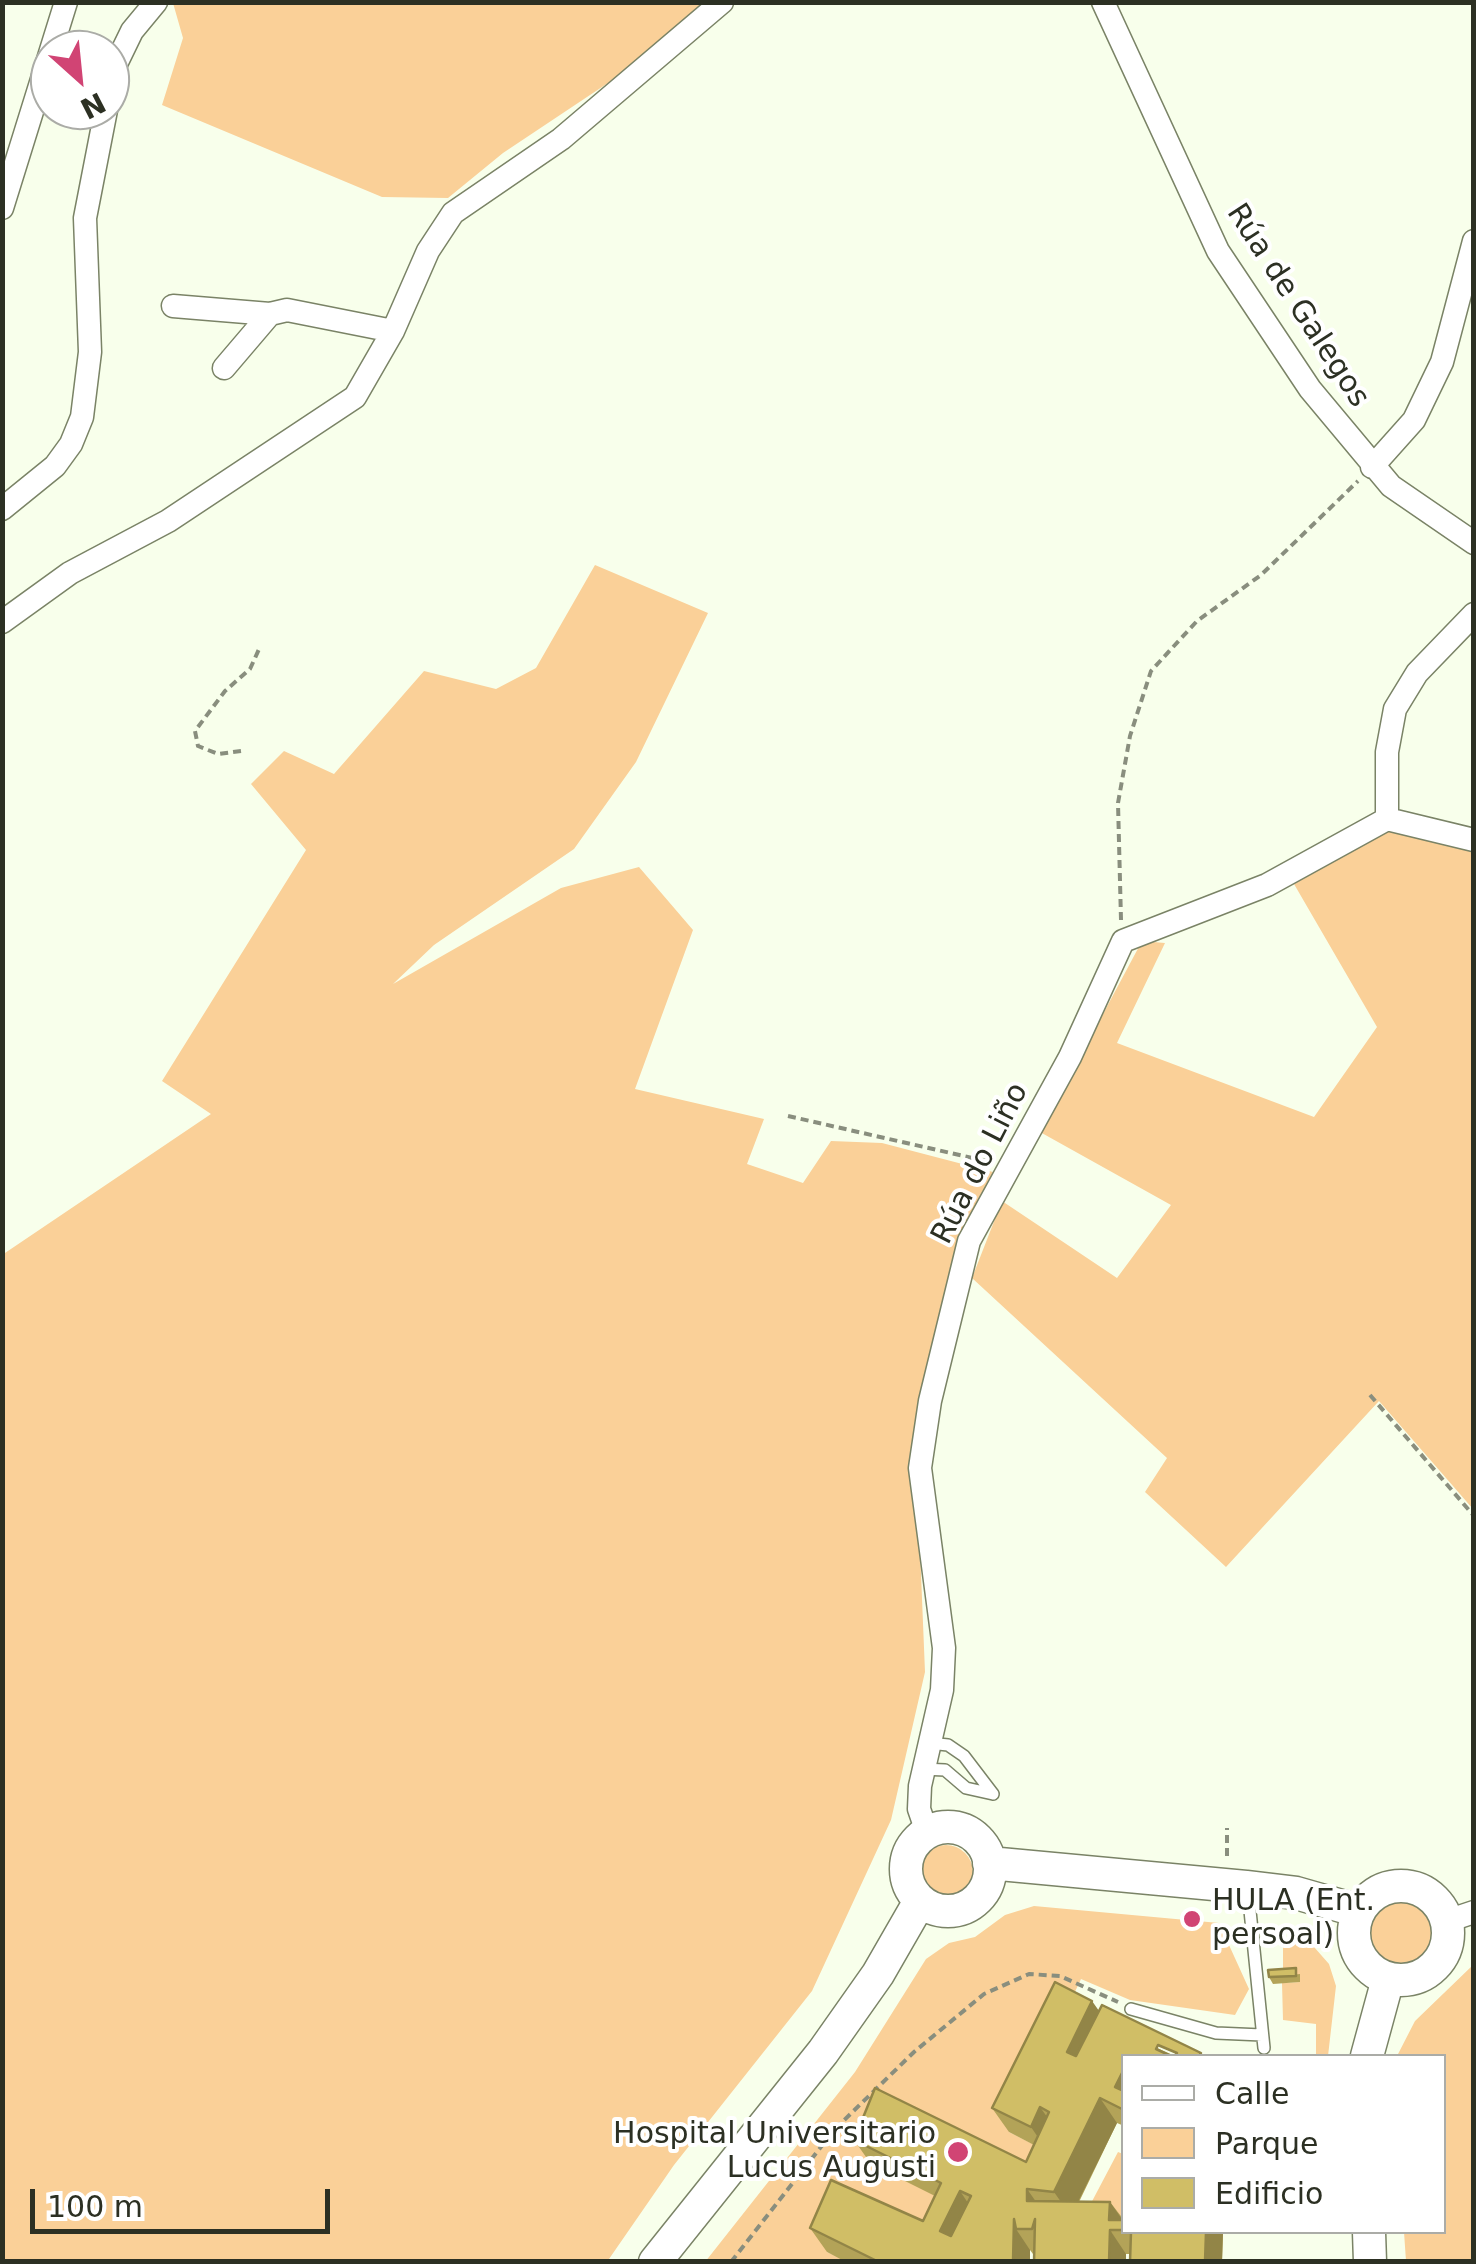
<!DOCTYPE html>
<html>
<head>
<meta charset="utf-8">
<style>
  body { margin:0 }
  #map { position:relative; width:1476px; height:2264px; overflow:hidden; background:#f8ffeb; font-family:"DejaVu Sans",sans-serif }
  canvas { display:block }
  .frame { position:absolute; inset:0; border:5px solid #2c3023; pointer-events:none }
  .legend { position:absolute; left:1121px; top:2054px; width:325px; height:180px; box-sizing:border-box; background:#fff; border:2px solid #abaca7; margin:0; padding:12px 18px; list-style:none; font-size:30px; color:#2c3023 }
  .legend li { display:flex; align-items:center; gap:20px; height:50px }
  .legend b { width:50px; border:2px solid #abaca7 }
  .north { position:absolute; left:30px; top:30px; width:100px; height:100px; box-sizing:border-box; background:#fff; border:2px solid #abaca7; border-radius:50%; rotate:153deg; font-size:28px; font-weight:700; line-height:40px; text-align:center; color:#2c3023 }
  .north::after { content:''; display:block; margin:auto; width:35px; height:45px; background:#d14474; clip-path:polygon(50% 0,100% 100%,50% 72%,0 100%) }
  .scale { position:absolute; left:30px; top:2189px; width:300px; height:45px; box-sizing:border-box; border:5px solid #2c3023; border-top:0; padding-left:12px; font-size:30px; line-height:35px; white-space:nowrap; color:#2c3023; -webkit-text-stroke:8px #fff; paint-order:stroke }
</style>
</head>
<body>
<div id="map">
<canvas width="1476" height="2264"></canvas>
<div class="frame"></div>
<ul class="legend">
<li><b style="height:12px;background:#fff"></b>Calle</li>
<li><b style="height:28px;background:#fad098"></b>Parque</li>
<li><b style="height:28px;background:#d0be66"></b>Edificio</li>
</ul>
<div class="north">N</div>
<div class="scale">100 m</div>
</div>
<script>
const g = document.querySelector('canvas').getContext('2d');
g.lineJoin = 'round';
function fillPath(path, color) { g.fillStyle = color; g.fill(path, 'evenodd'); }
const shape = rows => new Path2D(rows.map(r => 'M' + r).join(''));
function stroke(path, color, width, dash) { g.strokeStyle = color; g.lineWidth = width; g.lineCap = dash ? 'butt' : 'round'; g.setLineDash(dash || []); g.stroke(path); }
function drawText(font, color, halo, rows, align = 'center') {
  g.font = font + ' "DejaVu Sans",sans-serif'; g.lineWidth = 8; g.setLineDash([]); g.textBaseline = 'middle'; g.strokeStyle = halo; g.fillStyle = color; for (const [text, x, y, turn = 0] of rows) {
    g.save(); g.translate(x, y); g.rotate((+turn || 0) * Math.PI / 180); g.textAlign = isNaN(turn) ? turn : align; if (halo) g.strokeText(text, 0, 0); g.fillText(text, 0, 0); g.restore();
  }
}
const green = shape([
  [173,3,706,3,656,51,503,153,448,198,382,197,162,105,183,38],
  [595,565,708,613,636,762,574,849,434,945,393,984,561,888,639,867,693,930,635,1089,764,1119,747,1164,803,1183,831,1141,882,1143,993,1172,962,1231,917,1476,925,1672,891,1820,812,1991,674,2165,609,2259,3,2261,2,1255,211,1114,162,1081,306,850,251,784,284,751,334,774,424,671,496,689,536,668],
  [1390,826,1473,851,1473,1509,1379,1401,1226,1567,1145,1492,1167,1458,972,1278,1002,1201,1117,1278,1171,1205,1040,1132,1142,941,1165,943,1117,1043,1314,1117,1377,1027,1294,884],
  '919 1872a27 27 0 1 1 54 0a27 27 0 1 1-54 0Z',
  '1367 1935a33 33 0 1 1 66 0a33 33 0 1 1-66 0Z',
  [1034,1906,1219,1923,1249,1989,1235,2015,1130,2000,1081,1979,1009,2132,1047,2151,958,2207,940,2246,827,2252,846,2261,705,2262,855,2072,926,1959,949,1943,975,1937,1005,1915],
  [1283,1939,1307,1939,1329,1964,1336,1986,1328,2056,1316,2056,1316,2024,1283,2020,1282,1983,1300,1982,1283,1975],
  [1473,1965,1473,2261,1406,2261,1404,2232,1444,2232,1444,2056,1397,2056,1415,2021],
  [1118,2152,1123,2154,1123,2227,1079,2226]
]);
const path = shape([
  [241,751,218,754,198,746,195,731,225,691,250,669,260,647],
  [1121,920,1118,803,1130,736,1151,671,1197,621,1261,575,1358,481],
  [788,1116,990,1162],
  [1370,1395,1474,1516],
  [1227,1856,1227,1828],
  [731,2262,835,2129,914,2052,984,1994,1029,1974,1060,1976,1118,2002]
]);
const lane = shape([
  [929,1743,948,1745,964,1756,993,1794],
  [922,1769,945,1770,966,1788,993,1794],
  [1248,1891,1264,2048],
  [1131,2009,1216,2033,1262,2035]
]);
const street = shape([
  [1103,2,1218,251,1310,389,1391,486,1474,543],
  [110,90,116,64,132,31,156,2],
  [2,208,66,2],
  [173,306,270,314,287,310,393,331],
  [224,368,270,314],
  [1372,467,1414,420,1442,362,1474,241],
  [2,509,55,466,71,444,82,417,90,352,85,218,106,110],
  [2,622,70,573,168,521,355,397,393,331,428,251,453,213,561,139,722,2],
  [1387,819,1387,752,1395,709,1417,673,1474,614],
  [1387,819,1474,840],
  [927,1832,919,1809,920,1786,942,1690,944,1648,920,1468,930,1401,969,1241,1070,1057,1123,941,1267,885,1387,819],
  [1447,1921,1474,1912]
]);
const secondary = shape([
  '906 1869a42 42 0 1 1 84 0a42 42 0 1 1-84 0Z',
  [989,1863,1246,1887,1296,1893,1359,1911],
  '1354 1933a47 47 0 1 1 94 0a47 47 0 1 1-94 0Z',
  [1367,2056,1388,1979],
  [1369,2232,1370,2262],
  [655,2262,823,2052,878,1974,920,1901]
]);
const wall = shape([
  [1300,1974,1300,1982,1273,1984,1269,1977],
  [1099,2011,1201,2053,1203,2056,1175,2056,1177,2053,1158,2045,1157,2048,1175,2056,1124,2056,1124,2126,1117,2123,1079,2202,1110,2202,1124,2220,1124,2232,1223,2232,1222,2262,1130,2262,1130,2254,1033,2254,1030,2250,1030,2262,846,2262,827,2252,810,2228,923,2221,935,2196,871,2164,854,2140,1026,2162,1034,2145,1009,2132,992,2108]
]);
const shadedWall = shape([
  [1092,2001,1109,2025,1084,2076,1067,2052],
  [1124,2069,1124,2099,1115,2087],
  [1100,2098,1117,2123,1071,2216,1054,2192],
  [1040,2107,1057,2131,1048,2152,1031,2127],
  [1027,2189,1044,2213,1027,2201],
  [960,2191,976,2215,957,2255,940,2231],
  [1110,2202,1124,2222,1109,2220],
  [1014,2219,1016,2229,1030,2250,1030,2262,1013,2262],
  [1110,2230,1126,2254,1126,2262,1109,2262],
  [1206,2232,1223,2232,1222,2262,1205,2262]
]);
const building = shape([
  [1296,1968,1296,1976,1269,1977,1268,1970,1296,1968],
  [1055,1982,1092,2001,1067,2052,1076,2056,1102,2005,1201,2053,1199,2056,1175,2056,1177,2053,1158,2045,1156,2049,1171,2056,1124,2056,1124,2069,1115,2087,1124,2091,1124,2110,1100,2098,1054,2192,1027,2189,1027,2201,1110,2202,1109,2220,1124,2220,1124,2230,1110,2230,1109,2262,1034,2262,1035,2219,1032,2229,1016,2229,1014,2219,1013,2262,879,2262,810,2228,831,2180,923,2221,941,2183,854,2140,875,2088,1026,2162,1049,2112,1040,2107,1031,2127,992,2108,1055,1982],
  [960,2191,971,2196,951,2236,940,2231,960,2191],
  [1131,2232,1206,2232,1205,2262,1130,2262,1131,2232]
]);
const markers = [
  [1192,1919,10,"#d14474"],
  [958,2152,12,"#d14474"]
];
const streetNames = [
  ["Rúa de Galegos",1297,306,57],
  ["Rúa do Liño",981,1164,-63]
];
const poiNames = [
  ["HULA (Ent.",1212,1902],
  ["persoal)",1212,1936],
  ["Hospital Universitario",936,2135,"right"],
  ["Lucus Augusti",936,2169,"right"]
];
fillPath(green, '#fad098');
stroke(lane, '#7a8366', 14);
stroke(street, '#7a8366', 25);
stroke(secondary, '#7a8366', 35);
stroke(path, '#898e7e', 4, [8, 5]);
stroke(lane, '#fff', 11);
stroke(street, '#fff', 22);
stroke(secondary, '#fff', 32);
fillPath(wall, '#b3a358');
fillPath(shadedWall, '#928547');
fillPath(building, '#d0be66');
stroke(building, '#928547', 2.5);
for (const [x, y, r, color] of markers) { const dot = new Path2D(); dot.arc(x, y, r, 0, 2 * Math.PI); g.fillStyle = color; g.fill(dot); stroke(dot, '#fff', 4); }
drawText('30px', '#2c3023', '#fff', streetNames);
drawText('30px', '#2c3023', '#fff', poiNames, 'left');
</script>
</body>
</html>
